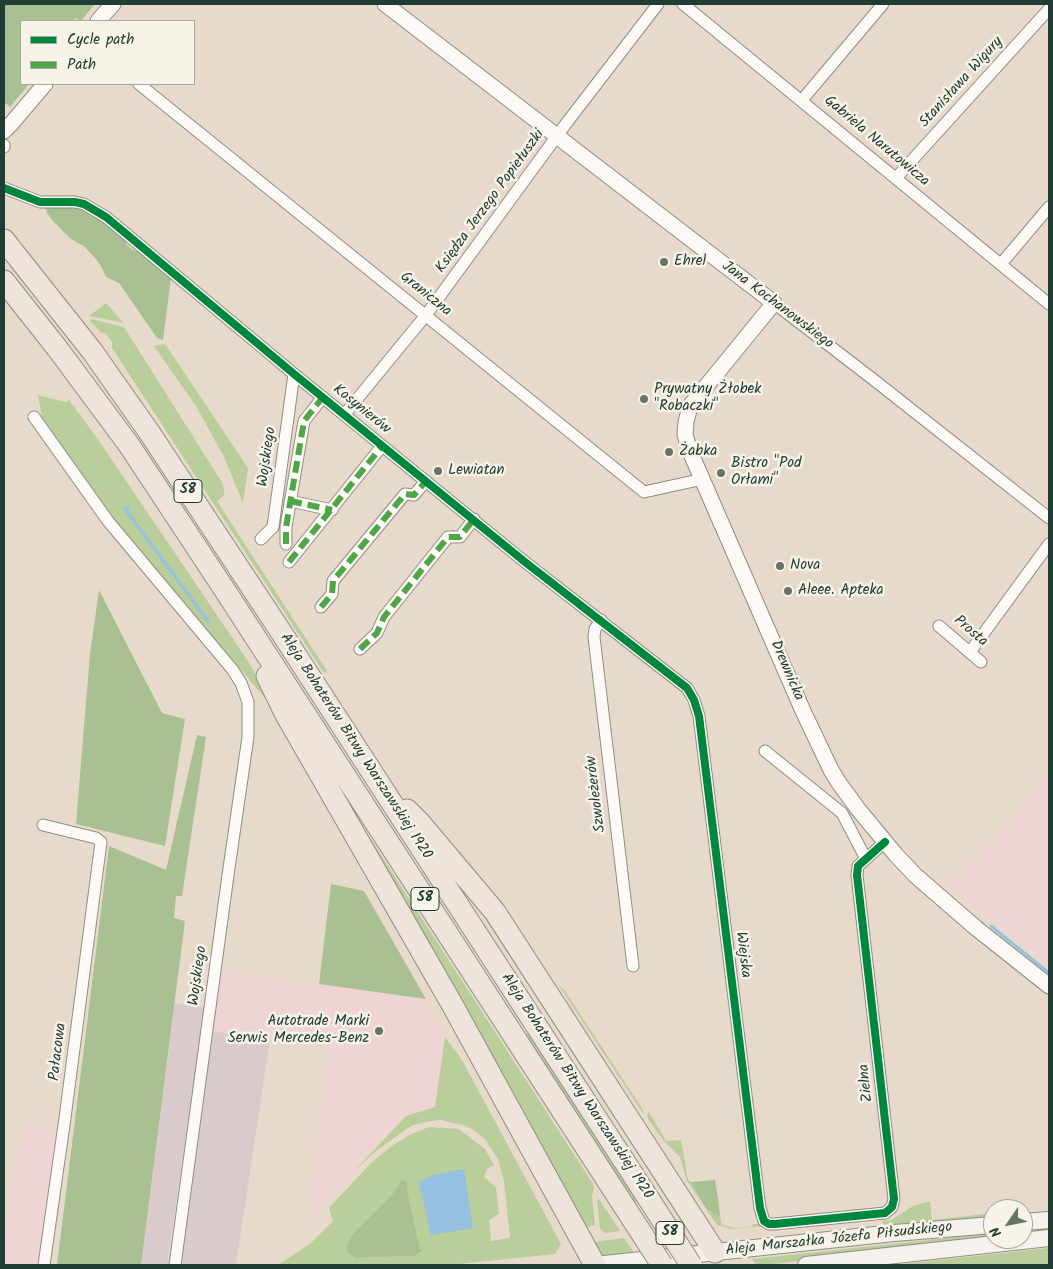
<!DOCTYPE html>
<html>
<head>
<meta charset="utf-8">
<style>
  body { margin:0 }
  #map { position:relative; width:1053px; height:1269px; overflow:hidden; background:#e8dacb; font-family:Kalam,sans-serif }
  canvas { display:block }
  .frame { position:absolute; inset:0; border:5px solid #1f3d34; pointer-events:none }
  .legend { position:absolute; left:20px; top:20px; width:175px; height:65px; box-sizing:border-box; background:#f7f3e8; border:1px solid #a1aaa0; margin:0; padding:6px 9px; list-style:none; font-size:15px; color:#1f3d34 }
  .legend li { display:flex; align-items:center; gap:10px; height:25px }
  .legend b { width:25px; border:1px solid #a1aaa0 }
  .north { position:absolute; left:983px; top:1199px; width:50px; height:50px; box-sizing:border-box; background:#f7f3e8; border:1px solid #a1aaa0; border-radius:50%; rotate:237deg; font-size:14px; font-weight:700; line-height:20px; text-align:center; color:#1f3d34 }
  .north::after { content:''; display:block; margin:auto; width:18px; height:22px; background:#657469; clip-path:polygon(50% 0,100% 100%,50% 72%,0 100%) }
</style>
</head>
<body>
<div id="map">
<canvas width="1053" height="1269"></canvas>
<div class="frame"></div>
<ul class="legend">
<li><b style="height:6px;background:#00873e"></b>Cycle path</li>
<li><b style="height:6px;background:#4fa644"></b>Path</li>
</ul>
<div class="north">N</div>
</div>
<script>
const g = document.querySelector('canvas').getContext('2d');
g.lineJoin = 'round';
function fillPath(path, color) { g.fillStyle = color; g.fill(path, 'evenodd'); }
const shape = rows => new Path2D(rows.map(r => 'M' + r).join(''));
function stroke(path, color, width, dash) { g.strokeStyle = color; g.lineWidth = width; g.lineCap = dash ? 'butt' : 'round'; g.setLineDash(dash || []); g.stroke(path); }
function drawText(font, color, halo, rows, align = 'center') {
  g.font = font + ' Kalam,sans-serif'; g.lineWidth = 5; g.setLineDash([]); g.textBaseline = 'middle'; g.strokeStyle = halo; g.fillStyle = color; for (const [text, x, y, turn = 0] of rows) {
    g.save(); g.translate(x, y); g.rotate((+turn || 0) * Math.PI / 180); g.textAlign = isNaN(turn) ? turn : align; if (halo) g.strokeText(text, 0, 0); g.fillText(text, 0, 0); g.restore();
  }
}
const built = shape([
  [1049,767,1049,967,948,886,1016,816],
  [219,971,426,999,445,1037,435,1108,406,1116,310,1216,330,1048,211,1031],
  [23,1122,60,1127,38,1265,4,1265,4,1243]
]);
const industrial = shape([
  [175,1003,205,1007,167,1265,141,1265],
  [211,1031,270,1040,236,1265,178,1265]
]);
const green = shape([
  [106,303,124,323,89,316],
  [92,319,124,327,223,484,224,490,224,495,217,501,327,671,324,673,112,348,112,342,106,334,100,332,90,321],
  [165,344,248,468,243,503,224,457,196,406,154,346],
  [38,395,66,402,69,400,97,438,250,664,275,710,123,531,53,437,42,418],
  [328,773,593,1184,594,1189,592,1196,595,1225,585,1228],
  [451,871,474,896,690,1224,683,1224,473,900,471,901],
  [558,984,565,991,643,1110,644,1115],
  [530,1032,638,1201,634,1203,525,1035],
  [445,1037,462,1060,561,1244,555,1254,459,1264,458,1265,278,1265,311,1243,333,1221,329,1208,371,1163,390,1147,411,1134,429,1127,459,1129,485,1149,494,1165,487,1169,484,1177,496,1187,499,1214,489,1220,491,1241,510,1238,504,1181,498,1159,485,1139,472,1129,463,1125,440,1120,425,1122,411,1126,376,1151,354,1171,406,1116,435,1107],
  [401,1181,408,1185,407,1189,420,1249,422,1252,414,1256,355,1258,347,1252,353,1234,391,1196],
  [649,1112,666,1141,681,1140,688,1180,691,1182,706,1208,715,1215,720,1216,722,1225,734,1228,751,1227,753,1224,763,1224,765,1226,732,1229,717,1225,687,1181,680,1157,664,1141,648,1119,647,1114],
  [599,1199,620,1231,605,1233,600,1229,597,1200],
  [930,1201,932,1220,993,1213,993,1216,917,1224,883,1224,882,1221,891,1220,913,1206],
  [993,1233,993,1238,766,1265,756,1265,752,1259],
  [624,1238,635,1254,603,1257,594,1242],
  [1049,1248,1049,1264,1035,1265,894,1265]
]);
const forest = shape([
  [4,4,95,4,81,21,75,18,73,21,21,21,21,84,29,84,10,107,4,102],
  [45,206,80,208,94,214,125,239,127,245,133,250,138,251,171,278,163,340,157,338,119,283,106,277,102,268,96,259,85,247,71,239,52,220,47,213],
  [99,590,162,713,185,719,165,846,76,824,90,654],
  [197,735,206,737,182,896,176,896,174,918,185,921,141,1265,57,1265,109,846,166,870],
  [331,884,364,891,426,999,319,984],
  [405,1180,408,1185,407,1189,420,1249,423,1251,414,1256,355,1258,347,1252,346,1247,353,1234,391,1196,401,1181],
  [715,1180,718,1198,720,1216,715,1215,706,1208,691,1182]
]);
const water = shape([
  [464,1169,473,1228,431,1235,419,1182,433,1175]
]);
const stream = shape([
  [128,507,125,509,208,621],
  [991,926,1049,973]
]);
const minor = shape([
  [683,4,1049,304],
  [139,84,644,492,703,479],
  [802,100,883,4],
  [4,145,4,147],
  [896,178,1049,9],
  [4,188,40,202,75,202,84,204,106,217,294,374,525,562,687,688,694,700,699,716,760,1208,764,1221,769,1224,775,1224,885,1213,892,1207,894,1199,857,875,858,866,885,842],
  [1001,264,1049,207],
  [774,303,874,380,1049,518],
  [344,415,426,315,565,125,658,4],
  [34,417,108,521,232,669,241,683,248,702,248,737,228,875,175,1265],
  [290,501,332,510],
  [261,539,273,527,294,374],
  [286,544,286,527,304,421,323,397],
  [289,562,382,446],
  [321,607,332,594,333,581,405,494,414,495,426,481],
  [601,620,595,629,594,637,633,966],
  [939,626,981,662],
  [360,649,377,633,384,617,448,537,460,537,474,519],
  [970,652,1049,544],
  [765,751,842,813,866,859],
  [43,825,96,838,101,842,65,1118,44,1265]
]);
const tertiary = shape([
  [385,4,774,303,690,406,686,422,685,434,689,449,803,711,831,770,839,783,858,809,896,855,916,876,976,928,1049,986],
  [98,21,113,4],
  [4,131,11,124,45,84]
]);
const secondary = shape([
  [1023,1222,1049,1220],
  [595,1265,894,1233,993,1225],
  [806,1265,1049,1238]
]);
const motorway = shape([
  [4,240,92,351,149,432,281,632,650,1201],
  [4,281,57,348,129,445,228,595,622,1203],
  [267,676,285,713,453,1006,595,1265],
  [407,810,420,823,495,912,715,1252]
]);
const motorwayBridge = shape([
  [650,1201,691,1265],
  [622,1203,662,1265]
]);
const quiet = shape([
  [290,501,332,510],
  [286,544,286,527,304,421,323,397],
  [289,562,382,446],
  [321,607,332,594,333,581,405,494,414,495,426,481],
  [360,649,377,633,384,617,448,537,460,537,474,519]
]);
const cycleway = shape([
  [4,188,40,202,75,202,84,204,106,217,294,374,525,562,687,688,694,700,699,716,760,1208,764,1221,769,1224,775,1224,885,1213,892,1207,894,1199,857,875,858,866,885,842]
]);
const markers = [
  [664,262,5,"#657469"],
  [644,399,5,"#657469"],
  [669,452,5,"#657469"],
  [438,471,5,"#657469"],
  [721,473,5,"#657469"],
  [780,566,5,"#657469"],
  [788,591,5,"#657469"],
  [379,1031,5,"#657469"]
];
const shields = [
  [188,491,28],
  [425,899,28],
  [670,1233,28]
];
const shieldNames = [
  ["S8",188,491],
  ["S8",425,899],
  ["S8",670,1233]
];
const streetNames = [
  ["Stanisława Wigury",962,83,-48],
  ["Gabriela Narutowicza",876,142,40],
  ["Księdza Jerzego Popiełuszki",491,202,-54],
  ["Graniczna",425,295,39],
  ["Jana Kochanowskiego",777,306,37],
  ["Kosynierów",361,410,39],
  ["Wojskiego",268,457,-82],
  ["Prosta",970,632,40],
  ["Drewnicka",786,671,67],
  ["Aleja Bohaterów Bitwy Warszawskiej 1920",355,747,57],
  ["Szwoleżerów",597,794,-97],
  ["Wiejska",742,955,83],
  ["Wojskiego",199,976,-82],
  ["Pałacowa",59,1052,-83],
  ["Zielna",867,1083,-96],
  ["Aleja Bohaterów Bitwy Warszawskiej 1920",576,1087,57],
  ["Aleja Marszałka Józefa Piłsudskiego",839,1240,-6]
];
const poiNames = [
  ["Ehrel",674,262],
  ["Prywatny Żłobek",654,390],
  ["\"Robaczki\"",654,407],
  ["Żabka",679,452],
  ["Bistro \"Pod",731,464],
  ["Orłami\"",731,481],
  ["Lewiatan",448,471],
  ["Nova",790,566],
  ["Aleee. Apteka",798,591],
  ["Autotrade Marki",369,1022,"right"],
  ["Serwis Mercedes-Benz",369,1039,"right"]
];
fillPath(built, '#efd4d4');
fillPath(industrial, '#dbcacc');
fillPath(green, '#b9ce9b');
fillPath(forest, '#a9c093');
fillPath(water, '#96c1e0');
stroke(stream, '#96c1e0', 3);
stroke(minor, '#8f8d84', 13);
stroke(tertiary, '#8f8d84', 17);
stroke(secondary, '#8f8d84', 18);
stroke(motorway, '#8f8d84', 23);
stroke(minor, '#fcf9f7', 11);
stroke(tertiary, '#fcf9f7', 15);
stroke(secondary, '#f6f1ed', 16);
stroke(motorway, '#eee4dc', 21);
stroke(motorwayBridge, '#8f8d84', 23, []);
stroke(motorwayBridge, '#eee4dc', 21);
stroke(quiet, '#4fa644', 6, [12, 6]);
stroke(cycleway, '#00873e', 8);
for (const [x, y, r, color] of markers) { const dot = new Path2D(); dot.arc(x, y, r, 0, 2 * Math.PI); g.fillStyle = color; g.fill(dot); stroke(dot, '#f7f3e8', 2); }
for (const [x, y, w] of shields) { const box = new Path2D(); box.roundRect(x - w / 2, y - 11.5, w, 23, 4); g.fillStyle = '#f7f3e8'; g.fill(box); stroke(box, '#1f3d34', 1); }
drawText('bold 14px', '#1f3d34', null, shieldNames);
drawText('15px', '#1f3d34', '#f7f3e8', streetNames);
drawText('15px', '#1f3d34', '#f7f3e8', poiNames, 'left');
</script>
</body>
</html>
